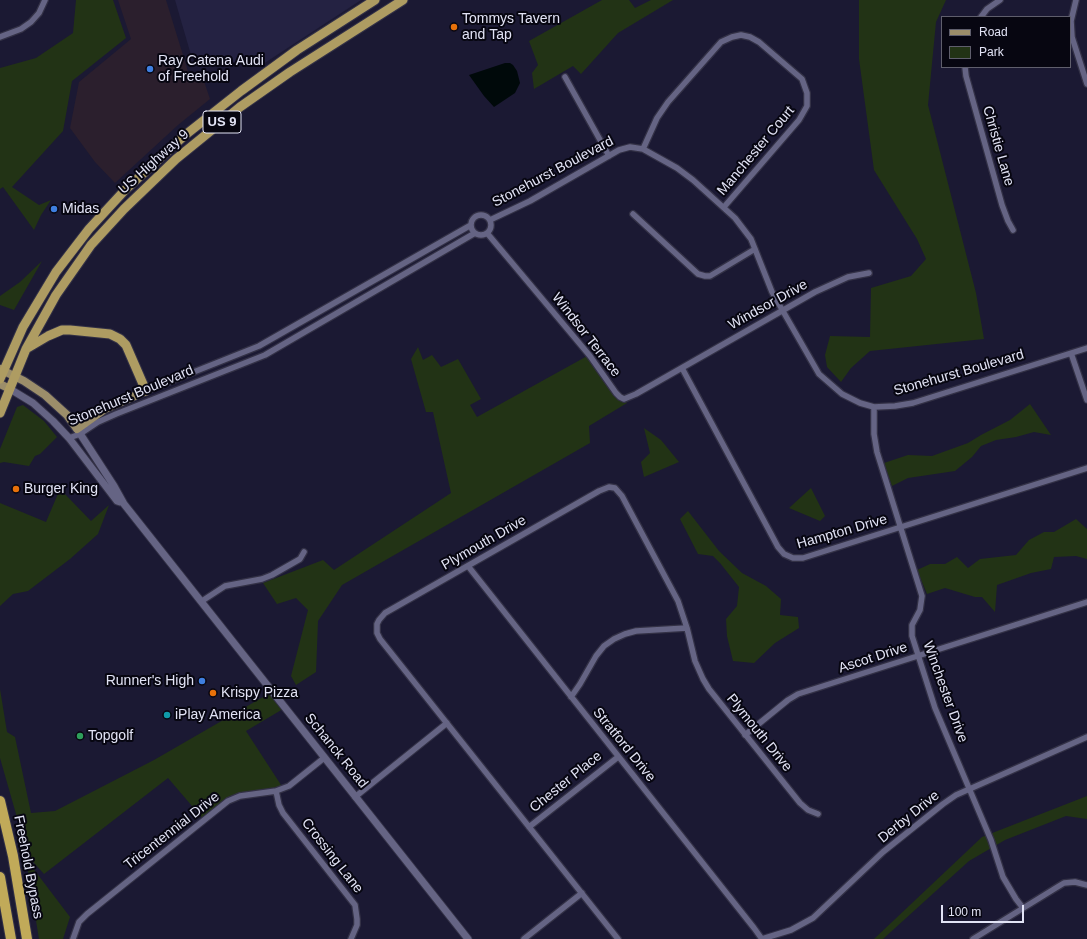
<!DOCTYPE html>
<html>
<head>
<meta charset="utf-8">
<style>
  body { margin:0 }
  #map { position:relative; width:1087px; height:939px; overflow:hidden; background:#1b1933; font-family:Helvetica,sans-serif }
  canvas { display:block }
  .legend { position:absolute; left:941px; top:16px; width:130px; height:52px; box-sizing:border-box; background:#070611; border:1px solid #5f5e6c; margin:0; padding:5px 7px; list-style:none; font-size:12px; color:#e2e3f5 }
  .legend li { display:flex; align-items:center; gap:8px; height:20px }
  .legend b { width:20px; border:1px solid #5f5e6c }
  .scale { position:absolute; left:941px; top:905px; width:83px; height:18px; box-sizing:border-box; border:2px solid #e2e3f5; border-top:0; padding-left:5px; font-size:12px; line-height:14px; white-space:nowrap; color:#e2e3f5; -webkit-text-stroke:3px #070611; paint-order:stroke }
</style>
</head>
<body>
<div id="map">
<canvas width="1087" height="939"></canvas>
<ul class="legend">
<li><b style="height:5px;background:#9c8e6a"></b>Road</li>
<li><b style="height:11px;background:#223315"></b>Park</li>
</ul>
<div class="scale">100 m</div>
</div>
<script>
const g = document.querySelector('canvas').getContext('2d');
g.lineJoin = 'round';
function fillPath(path, color) { g.fillStyle = color; g.fill(path, 'evenodd'); }
const shape = rows => new Path2D(rows.map(r => 'M' + r).join(''));
function stroke(path, color, width, dash) { g.strokeStyle = color; g.lineWidth = width; g.lineCap = dash ? 'butt' : 'round'; g.setLineDash(dash || []); g.stroke(path); }
function drawText(font, color, halo, rows, align = 'center') {
  g.font = font + ' Helvetica,sans-serif'; g.lineWidth = 4; g.setLineDash([]); g.textBaseline = 'middle'; g.strokeStyle = halo; g.fillStyle = color; for (const [text, x, y, turn = 0] of rows) {
    g.save(); g.translate(x, y); g.rotate((+turn || 0) * Math.PI / 180); g.textAlign = isNaN(turn) ? turn : align; if (halo) g.strokeText(text, 0, 0); g.fillText(text, 0, 0); g.restore();
  }
}
const built = shape([
  [175,0,361,0,260,66,191,55]
]);
const industrial = shape([
  [118,0,166,0,191,81,203,78,210,99,178,125,115,183,95,162,70,128,79,82,131,39]
]);
const green = shape([
  [76,0,113,0,126,38,72,81,63,131,12,187,39,205,51,200,41,215,34,230,3,187,0,189,0,68,36,58,73,33],
  [602,0,629,0,635,8,651,0,673,0,618,33,581,74,573,66,534,89,532,73,538,65,529,41],
  [859,0,946,0,936,22,928,105,976,293,984,339,870,351,851,368,841,382,827,367,825,355,830,336,870,337,871,288,911,276,926,259,917,239,874,170,859,59],
  [42,261,14,310,0,305,0,296,20,282],
  [418,347,423,360,432,355,441,367,458,359,481,399,470,405,477,417,589,355,627,403,589,426,590,443,342,585,318,621,316,672,296,685,291,676,308,610,296,598,277,604,263,583,323,560,334,570,451,493,433,412,426,412,411,359],
  [1030,404,1051,435,1034,432,1016,437,996,440,981,446,972,457,955,471,908,478,892,486,884,463,908,455,932,456,968,443,981,435,1010,420],
  [23,405,44,421,57,437,40,454,35,456,29,466,4,462,0,463,0,449,17,407],
  [644,428,661,440,679,462,644,477,641,462,650,453],
  [811,488,825,516,820,521,789,508],
  [60,489,91,521,109,505,98,534,70,559,28,591,13,594,0,606,0,503,46,522],
  [688,511,719,551,742,573,766,586,781,599,780,615,798,617,799,628,775,643,754,663,733,661,727,636,726,619,737,606,739,587,720,563,713,556,698,554,680,519],
  [1076,519,1087,529,1087,559,1076,556,1054,557,1051,569,1031,573,997,585,995,612,982,597,975,597,945,588,927,594,917,570,930,564,945,564,957,557,968,568,980,559,1016,555,1029,540,1044,532,1054,532],
  [0,689,7,732,15,737,31,813,55,811,154,760,270,693,283,709,246,731,283,788,235,798,204,820,168,778,44,874,25,853,16,814,0,758],
  [1087,796,1087,819,1066,816,1005,840,969,861,883,939,874,939,982,837],
  [26,859,70,917,63,939,39,939]
]);
const water = shape([
  [505,63,510,63,513,65,517,71,520,83,515,93,494,107,484,96,469,75]
]);
const minor = shape([
  [1076,0,1071,21,1072,37,1087,84],
  [981,17,987,9,1000,0],
  [0,37,21,29,31,22,39,13,45,0],
  [965,67,966,76,1002,205,1008,221,1013,230],
  [565,77,609,156],
  [643,149,657,118,668,102,721,42,732,37,741,35,750,37,759,42,802,79,807,93,807,106,799,120,724,207],
  [633,214,698,274,705,276,710,276,755,249],
  '471 225a10 10 0 1 1 20 0a10 10 0 1 1-20 0Z',
  [490,220,530,201,619,150,630,147,643,149,677,168,693,180,735,218,751,239,772,292,819,374,842,394,860,403,874,407,895,406,913,403,1087,348],
  [487,233,590,356,616,393,620,397,624,399,636,394,815,292,848,277,869,273],
  [1071,353,1087,400],
  [682,368,778,547,784,554,793,558,803,558,1087,468],
  [146,391,259,346,471,225],
  [874,407,874,434,877,452,922,596,920,610,912,625,912,636,935,708,991,840,1003,877,1016,899,1023,908],
  [69,438,80,434,98,422,116,414,265,355,475,233],
  [468,566,754,928,762,939],
  [202,601,225,586,262,579,272,575,300,559,304,552],
  [571,697,580,684,596,656,604,646,614,639,625,634,636,631,687,628],
  [745,735,788,700,798,694,1087,602],
  [276,791,279,805,283,813,355,905,357,919,357,925,351,939],
  [355,797,447,723],
  [529,827,618,757],
  [73,939,79,922,87,914,228,801,240,796,276,791,289,786,324,758],
  [524,939,582,893],
  [618,939,380,639,377,633,377,624,379,620,385,613,599,491,609,487,615,488,622,496,678,601,687,628,695,661,703,679,709,689,800,803,808,810,818,814],
  [762,939,791,930,813,918,883,852,943,804,956,795,1087,737],
  [973,939,1059,886,1064,883,1075,882,1087,885]
]);
const tertiary = shape([
  [10,389,33,403,53,421,69,438,117,501,120,502],
  [77,429,114,486,124,504,468,939]
]);
const primary = shape([
  [0,369,24,381,45,395,67,415,77,429,105,409,146,391],
  [0,384,10,389]
]);
const trunk = shape([
  [26,349,48,336,62,330,70,330,110,334,120,339,126,345,146,391],
  [0,379,23,327,56,272,89,229,125,190,184,136,241,91,297,50,375,0],
  [0,413,26,349,56,295,91,245,124,209,176,159,240,107,290,72,403,0]
]);
const motorway = shape([
  [0,801,13,856,27,939],
  [0,877,11,939]
]);
const markers = [
  [454,27,4,"#e8710a"],
  [150,69,4,"#3f7fe0"],
  [54,209,4,"#3f7fe0"],
  [16,489,4,"#e8710a"],
  [202,681,4,"#3f7fe0"],
  [213,693,4,"#e8710a"],
  [167,715,4,"#0f9aa8"],
  [80,736,4,"#2e9e5b"]
];
const shields = [
  [222,122,38]
];
const shieldNames = [
  ["US 9",222,122]
];
const poiNames = [
  ["Tommys Tavern",462,19],
  ["and Tap",462,35],
  ["Ray Catena Audi",158,61],
  ["of Freehold",158,77],
  ["Midas",62,209],
  ["Burger King",24,489],
  ["Runner's High",194,681,"right"],
  ["Krispy Pizza",221,693],
  ["iPlay America",175,715],
  ["Topgolf",88,736]
];
const streetNames = [
  ["Christie Lane",998,146,74],
  ["Manchester Court",756,151,-50],
  ["US Highway 9",154,162,-42],
  ["Stonehurst Boulevard",553,172,-28],
  ["Windsor Drive",768,305,-29],
  ["Windsor Terrace",586,335,52],
  ["Stonehurst Boulevard",959,373,-16],
  ["Stonehurst Boulevard",131,396,-23],
  ["Hampton Drive",842,532,-16],
  ["Plymouth Drive",484,543,-30],
  ["Ascot Drive",873,658,-18],
  ["Winchester Drive",945,692,70],
  ["Plymouth Drive",759,733,51],
  ["Stratford Drive",624,745,51],
  ["Schanck Road",336,751,51],
  ["Chester Place",566,782,-39],
  ["Derby Drive",909,817,-39],
  ["Tricentennial Drive",172,831,-38],
  ["Crossing Lane",332,856,52],
  ["Freehold Bypass",28,867,79]
];
fillPath(built, '#242242');
fillPath(industrial, '#2b1f2d');
fillPath(green, '#223315');
fillPath(water, '#00090a');
stroke(minor, '#333146', 8);
stroke(tertiary, '#333146', 9);
stroke(primary, '#333146', 10);
stroke(trunk, '#333146', 11);
stroke(motorway, '#333146', 12);
stroke(minor, '#656484', 5.5);
stroke(tertiary, '#656484', 7);
stroke(primary, '#9c8e6a', 8);
stroke(trunk, '#ae9c62', 9);
stroke(motorway, '#c1aa59', 10);
for (const [x, y, r, color] of markers) { const dot = new Path2D(); dot.arc(x, y, r, 0, 2 * Math.PI); g.fillStyle = color; g.fill(dot); stroke(dot, '#070611', 1.5); }
for (const [x, y, w] of shields) { const box = new Path2D(); box.roundRect(x - w / 2, y - 11, w, 22, 3); g.fillStyle = '#070611'; g.fill(box); stroke(box, '#e2e3f5', 1); }
drawText('bold 13px', '#e2e3f5', null, shieldNames);
drawText('14px', '#e2e3f5', '#070611', poiNames, 'left');
drawText('14px', '#e2e3f5', '#070611', streetNames);
</script>
</body>
</html>
